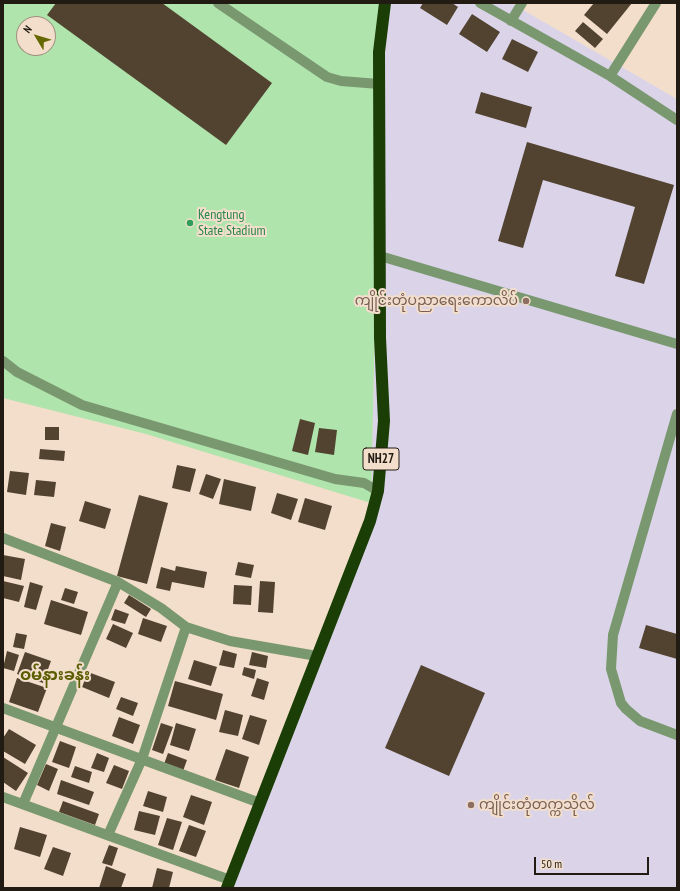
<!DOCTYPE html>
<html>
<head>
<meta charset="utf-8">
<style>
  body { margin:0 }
  #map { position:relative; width:680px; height:891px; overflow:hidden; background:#f2deca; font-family:"PT Sans Narrow",sans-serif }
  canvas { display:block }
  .frame { position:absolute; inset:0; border:4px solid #221b14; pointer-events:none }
  .north { position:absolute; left:16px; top:16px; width:40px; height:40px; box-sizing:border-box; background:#f2deca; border:1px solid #9f9081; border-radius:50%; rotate:308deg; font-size:11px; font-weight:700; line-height:16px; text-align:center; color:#221b14 }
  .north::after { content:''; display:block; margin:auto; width:14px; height:18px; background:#656701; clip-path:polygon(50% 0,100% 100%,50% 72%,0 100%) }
  .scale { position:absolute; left:534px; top:857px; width:115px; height:18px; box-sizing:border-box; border:2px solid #221b14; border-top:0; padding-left:5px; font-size:12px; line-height:14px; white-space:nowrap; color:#221b14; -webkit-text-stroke:3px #f2deca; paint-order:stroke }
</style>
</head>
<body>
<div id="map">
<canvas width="680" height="891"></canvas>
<div class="frame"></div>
<div class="north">N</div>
<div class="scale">50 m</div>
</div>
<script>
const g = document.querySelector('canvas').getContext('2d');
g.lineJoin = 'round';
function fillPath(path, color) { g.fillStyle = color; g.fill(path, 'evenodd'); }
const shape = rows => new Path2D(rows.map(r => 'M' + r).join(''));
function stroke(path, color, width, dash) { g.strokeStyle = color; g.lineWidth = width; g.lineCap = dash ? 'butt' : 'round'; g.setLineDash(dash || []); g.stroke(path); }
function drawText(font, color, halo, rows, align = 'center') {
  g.font = font + ' "PT Sans Narrow","Noto Sans Myanmar",sans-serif'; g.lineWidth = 4; g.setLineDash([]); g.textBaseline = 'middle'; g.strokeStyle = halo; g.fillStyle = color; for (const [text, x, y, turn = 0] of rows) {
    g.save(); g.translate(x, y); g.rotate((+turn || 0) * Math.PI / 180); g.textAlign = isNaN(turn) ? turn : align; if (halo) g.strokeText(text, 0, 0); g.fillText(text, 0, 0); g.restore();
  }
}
const education = shape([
  [382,3,511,3,677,99,677,888,233,888,371,503]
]);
const green = shape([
  [3,3,382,3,371,503,146,434,3,398],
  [24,24,48,24,48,48,24,48]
]);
const building = shape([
  [56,3,162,3,272,83,226,145,47,15],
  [423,3,452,3,458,7,447,25,420,8],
  [594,3,632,3,607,34,584,15],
  [472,14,500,32,487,52,459,34],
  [583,22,603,39,595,48,575,31],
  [512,39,538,52,528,72,502,59],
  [481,92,532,107,526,128,475,113],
  [527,142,674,185,644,284,615,276,635,207,543,180,523,248,498,241],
  [300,419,315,423,308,455,292,451],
  [45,427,59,427,59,440,45,440],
  [319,428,337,430,334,455,315,452],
  [40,449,65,451,64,461,39,459],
  [177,465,196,469,190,492,172,488],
  [10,471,29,473,26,495,7,492],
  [206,474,221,479,213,499,199,494],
  [224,479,256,487,251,511,219,504],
  [36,480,56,482,54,497,34,495],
  [277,493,298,499,291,520,271,513],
  [139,495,168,503,147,584,117,576],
  [305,498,332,506,325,530,298,522],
  [85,501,111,509,105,529,79,521],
  [51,523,66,527,60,551,45,546],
  [3,555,25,559,21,580,3,576],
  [238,562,254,565,251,578,235,575],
  [176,566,207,572,204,588,172,582,170,591,156,588,161,567,175,571],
  [3,581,24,586,19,602,3,598],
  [260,581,275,582,273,613,258,612],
  [30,582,43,586,36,610,24,607],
  [234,585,252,586,251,605,233,604],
  [65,588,78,592,74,604,61,600],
  [129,595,151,609,146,617,124,603],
  [51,600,88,612,81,635,44,624],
  [115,609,129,614,125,624,111,620],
  [143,618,167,626,161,642,138,634],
  [113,624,133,633,126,648,106,639],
  [646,625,677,634,677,659,639,648],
  [16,633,27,635,24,649,13,647],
  [223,650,237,654,234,668,219,665],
  [7,651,19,655,14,671,3,668],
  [25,652,51,661,43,683,17,674],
  [252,652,268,656,266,668,249,665],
  [194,660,217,667,211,686,188,679],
  [421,665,485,693,449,776,385,748],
  [244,667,256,670,254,679,242,675],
  [88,672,115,682,109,698,82,687],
  [17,678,47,688,38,712,9,702],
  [257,678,269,682,264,700,251,696],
  [175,681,223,694,216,720,168,706],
  [121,697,138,703,133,716,116,709],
  [225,710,243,715,238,736,219,732],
  [250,715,267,720,259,745,242,739],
  [119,717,140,725,133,744,112,736],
  [161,723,173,727,163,754,152,750],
  [176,723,196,729,189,751,170,745],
  [9,729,36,745,25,764,3,751,3,738],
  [60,741,76,747,69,768,52,762],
  [226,749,249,757,239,788,215,780],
  [97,753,109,758,104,772,91,768],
  [168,753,187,760,183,771,164,764],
  [3,757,28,773,16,791,3,782],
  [46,764,58,769,49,791,37,785],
  [114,765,129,771,122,789,106,783],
  [75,766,92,772,89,783,71,777],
  [61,780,94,792,89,805,57,794],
  [148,791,167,797,163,812,143,806],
  [191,795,212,802,204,825,183,817],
  [63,801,99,814,95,825,59,812],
  [139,811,160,816,155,835,134,830],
  [167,818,182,822,173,850,158,845],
  [189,825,206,831,196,857,179,851],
  [20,827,47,835,40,857,14,849],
  [109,845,118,848,112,866,102,863],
  [53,847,71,853,63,876,44,869],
  [106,866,126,874,121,888,99,888],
  [157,868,173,872,169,888,152,888]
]);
const minor = shape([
  [218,3,327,77,341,81,379,84],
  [480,3,610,76,677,120],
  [511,21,522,3],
  [610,76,656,3],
  [380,256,677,344],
  [3,361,17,372,82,405,335,479,364,483,378,491],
  [677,414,613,635,611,669,621,703,626,709,640,721,677,735],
  [3,538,118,582,161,608,186,627,230,641,317,656],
  [3,708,260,803],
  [3,797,230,880],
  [23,804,118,582],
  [108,835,142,759,186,627]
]);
const highway = shape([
  [227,888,370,521,378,491,384,421,380,338,379,52,385,3]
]);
const markers = [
  [190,223,4,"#2e9e5b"],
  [526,301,4,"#8d6e63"],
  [471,805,4,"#8d6e63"]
];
const shields = [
  [381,459,36]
];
const shieldNames = [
  ["NH27",381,459]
];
const leisureNames = [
  ["Kengtung",198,215],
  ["State Stadium",198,231]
];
const educationNames = [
  ["ကျိုင်းတုံပညာရေးကောလိပ်",518,301],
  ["ကျိုင်းတုံတက္ကသိုလ်",479,805,"left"]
];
const quarterNames = [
  ["ဝမ်နားခန်း",55,675]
];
fillPath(education, '#dbd4e9');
fillPath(green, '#b0e4ad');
fillPath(building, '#524331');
stroke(minor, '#7a986f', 10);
stroke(highway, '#1a3e06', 12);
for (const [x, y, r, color] of markers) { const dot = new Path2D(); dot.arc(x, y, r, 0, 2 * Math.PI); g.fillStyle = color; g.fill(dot); stroke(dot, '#f2deca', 1.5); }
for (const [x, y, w] of shields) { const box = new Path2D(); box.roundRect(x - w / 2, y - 11, w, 22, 3); g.fillStyle = '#f2deca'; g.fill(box); stroke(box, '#221b14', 1); }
drawText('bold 13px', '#221b14', null, shieldNames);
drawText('14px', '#27864d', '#f2deca', leisureNames, 'left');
drawText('14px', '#785e54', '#f2deca', educationNames, 'right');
drawText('bold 16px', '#5a5c00', '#f2deca', quarterNames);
</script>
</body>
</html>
